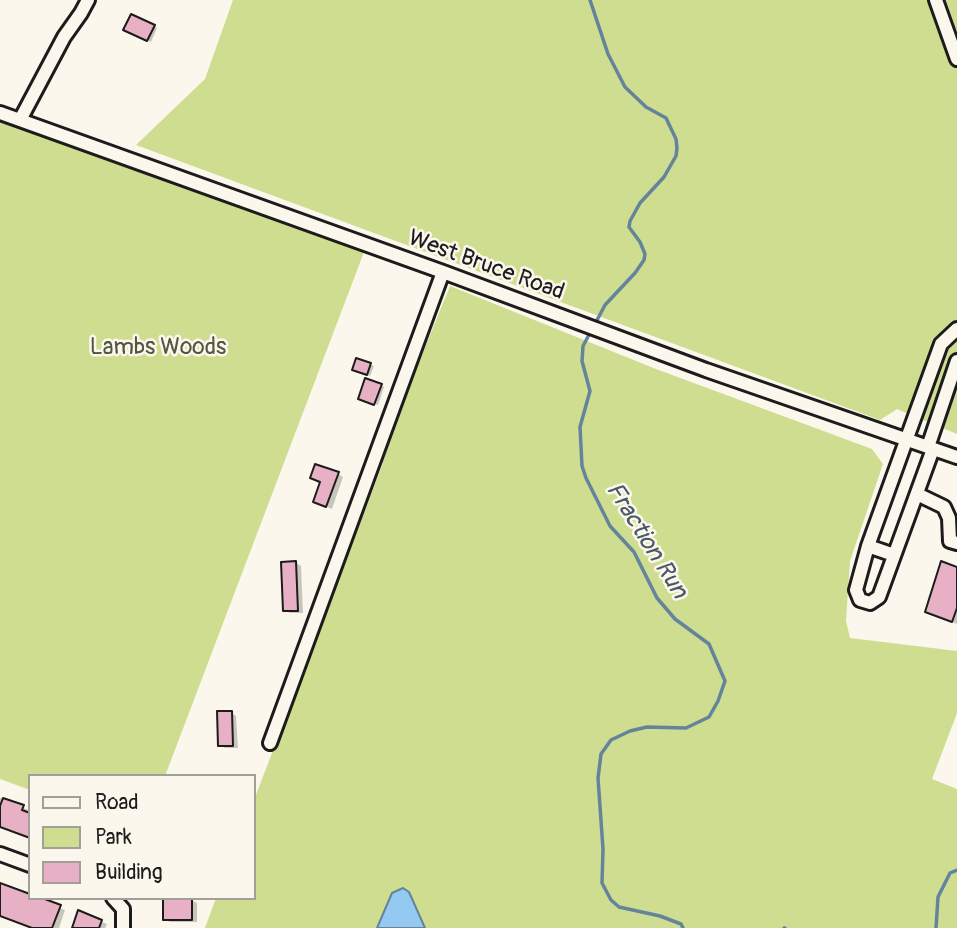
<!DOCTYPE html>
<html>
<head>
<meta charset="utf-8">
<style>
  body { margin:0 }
  #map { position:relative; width:957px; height:928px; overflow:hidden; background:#fbf7ec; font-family:Pangolin,sans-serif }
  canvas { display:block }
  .legend { position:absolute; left:28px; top:774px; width:228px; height:126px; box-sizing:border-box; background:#fbf7ec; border:2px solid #a29f99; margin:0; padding:9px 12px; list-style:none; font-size:21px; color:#1c1c1c }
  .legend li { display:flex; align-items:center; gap:14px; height:35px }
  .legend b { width:35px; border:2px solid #a29f99 }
</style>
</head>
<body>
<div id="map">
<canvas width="957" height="928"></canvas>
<ul class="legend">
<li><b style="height:9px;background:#fbf7ec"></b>Road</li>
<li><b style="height:19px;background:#cedd90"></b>Park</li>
<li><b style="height:19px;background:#e8b0c4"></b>Building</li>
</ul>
</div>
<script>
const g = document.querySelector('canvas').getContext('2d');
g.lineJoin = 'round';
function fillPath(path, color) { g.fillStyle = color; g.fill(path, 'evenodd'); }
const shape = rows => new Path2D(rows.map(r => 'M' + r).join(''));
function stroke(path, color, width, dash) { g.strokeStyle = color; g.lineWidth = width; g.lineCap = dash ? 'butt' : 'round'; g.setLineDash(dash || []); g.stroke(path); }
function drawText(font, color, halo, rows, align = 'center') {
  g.font = font + ' Pangolin,sans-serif'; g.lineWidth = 5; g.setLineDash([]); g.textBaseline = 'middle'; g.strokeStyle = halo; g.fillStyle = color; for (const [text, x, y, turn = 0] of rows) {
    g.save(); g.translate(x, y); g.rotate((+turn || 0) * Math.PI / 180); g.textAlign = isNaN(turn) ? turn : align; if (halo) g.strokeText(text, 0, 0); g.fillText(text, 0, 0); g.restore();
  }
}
const green = shape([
  [233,0,957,0,957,434,897,409,880,420,136,145,205,79],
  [0,120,364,252,165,776,30,776,30,790,0,779],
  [450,286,656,369,872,449,883,464,850,561,846,621,850,638,957,651,957,713,932,779,957,789,957,928,205,928,216,898,254,898,254,800,383,463,379,460]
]);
const water = shape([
  [403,888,409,892,425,928,377,928,392,893,403,888]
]);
const shadow = shape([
  [132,16,157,28,151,42,126,30],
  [357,360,374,366,370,376,357,371],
  [381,385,384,387,378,405,363,400],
  [338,474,343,477,332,509,320,504,322,482],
  [296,563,301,566,303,613,290,613,285,610],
  [957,569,957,624,935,615],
  [231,713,236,716,238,748,225,748,220,745],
  [0,798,28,810,27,814,30,815,30,839,0,828],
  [0,884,30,898,65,910,59,928,31,928,0,917],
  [191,900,197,903,197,922,170,922,164,919],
  [79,913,107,924,105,928,72,928]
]);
const stream = shape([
  [590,0,608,54,625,87,646,107,666,118,676,139,677,148,676,156,664,177,640,203,630,221,629,227,640,242,645,254,644,260,635,273,605,305,595,324],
  [591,331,583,346,582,361,590,391,580,427,582,466,586,478,610,526,634,552,657,598,675,619,709,644,725,681,718,701,709,717,686,728,647,727,630,731,611,740,601,754,598,778,603,849,602,883,611,900,619,907,660,916,681,924,683,928],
  [784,928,785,928],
  [936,928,938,897,950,873,957,870]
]);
const building = shape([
  [131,14,155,25,147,41,123,30,131,14],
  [356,358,371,363,367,375,352,370,356,358],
  [365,378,382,384,374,405,358,399,365,378],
  [315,464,339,472,326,507,313,502,320,482,310,478,315,464],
  [296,561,298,611,283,611,281,562,296,561],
  [941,561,957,567,957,608,952,622,925,612,941,561],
  [217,711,232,711,233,746,218,746,217,711],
  [3,798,24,805,22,810,30,813,30,838,0,827,0,806,3,798],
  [0,883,30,894,30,898,42,898,61,905,52,928,32,928,0,916,0,883],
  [192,898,192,920,163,920,163,899,192,898],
  [78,910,102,920,99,928,72,928,78,910]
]);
const minor = shape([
  [936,0,957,59],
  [0,113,443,272,706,370,957,457],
  [20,120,64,37,81,13,88,0],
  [928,447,957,361],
  [933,449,879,597,870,603,860,600,856,590,868,546,941,344,957,329],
  [917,494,944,507,949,518,950,541,957,543],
  [868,546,894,555],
  [270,743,443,272],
  [0,854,30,865],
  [113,898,123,909,123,928]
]);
const streetNames = [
  ["West Bruce Road",486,266,20]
];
const parkNames = [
  ["Lambs Woods",158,348]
];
const waterNames = [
  ["Fraction Run",646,541,58]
];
fillPath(green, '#cedd90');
fillPath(water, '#94c9f2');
stroke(water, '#64849c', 2);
fillPath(shadow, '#0003');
stroke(stream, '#64849c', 3.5);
fillPath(building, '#e8b0c4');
stroke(building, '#1c1c1c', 2);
stroke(minor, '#1c1c1c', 18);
stroke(minor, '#fbf7ec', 12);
drawText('23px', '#1c1c1c', '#fbf7ec', streetNames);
drawText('23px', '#51563f', '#fbf7ec', parkNames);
drawText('italic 24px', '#465967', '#fbf7ec', waterNames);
</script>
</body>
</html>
